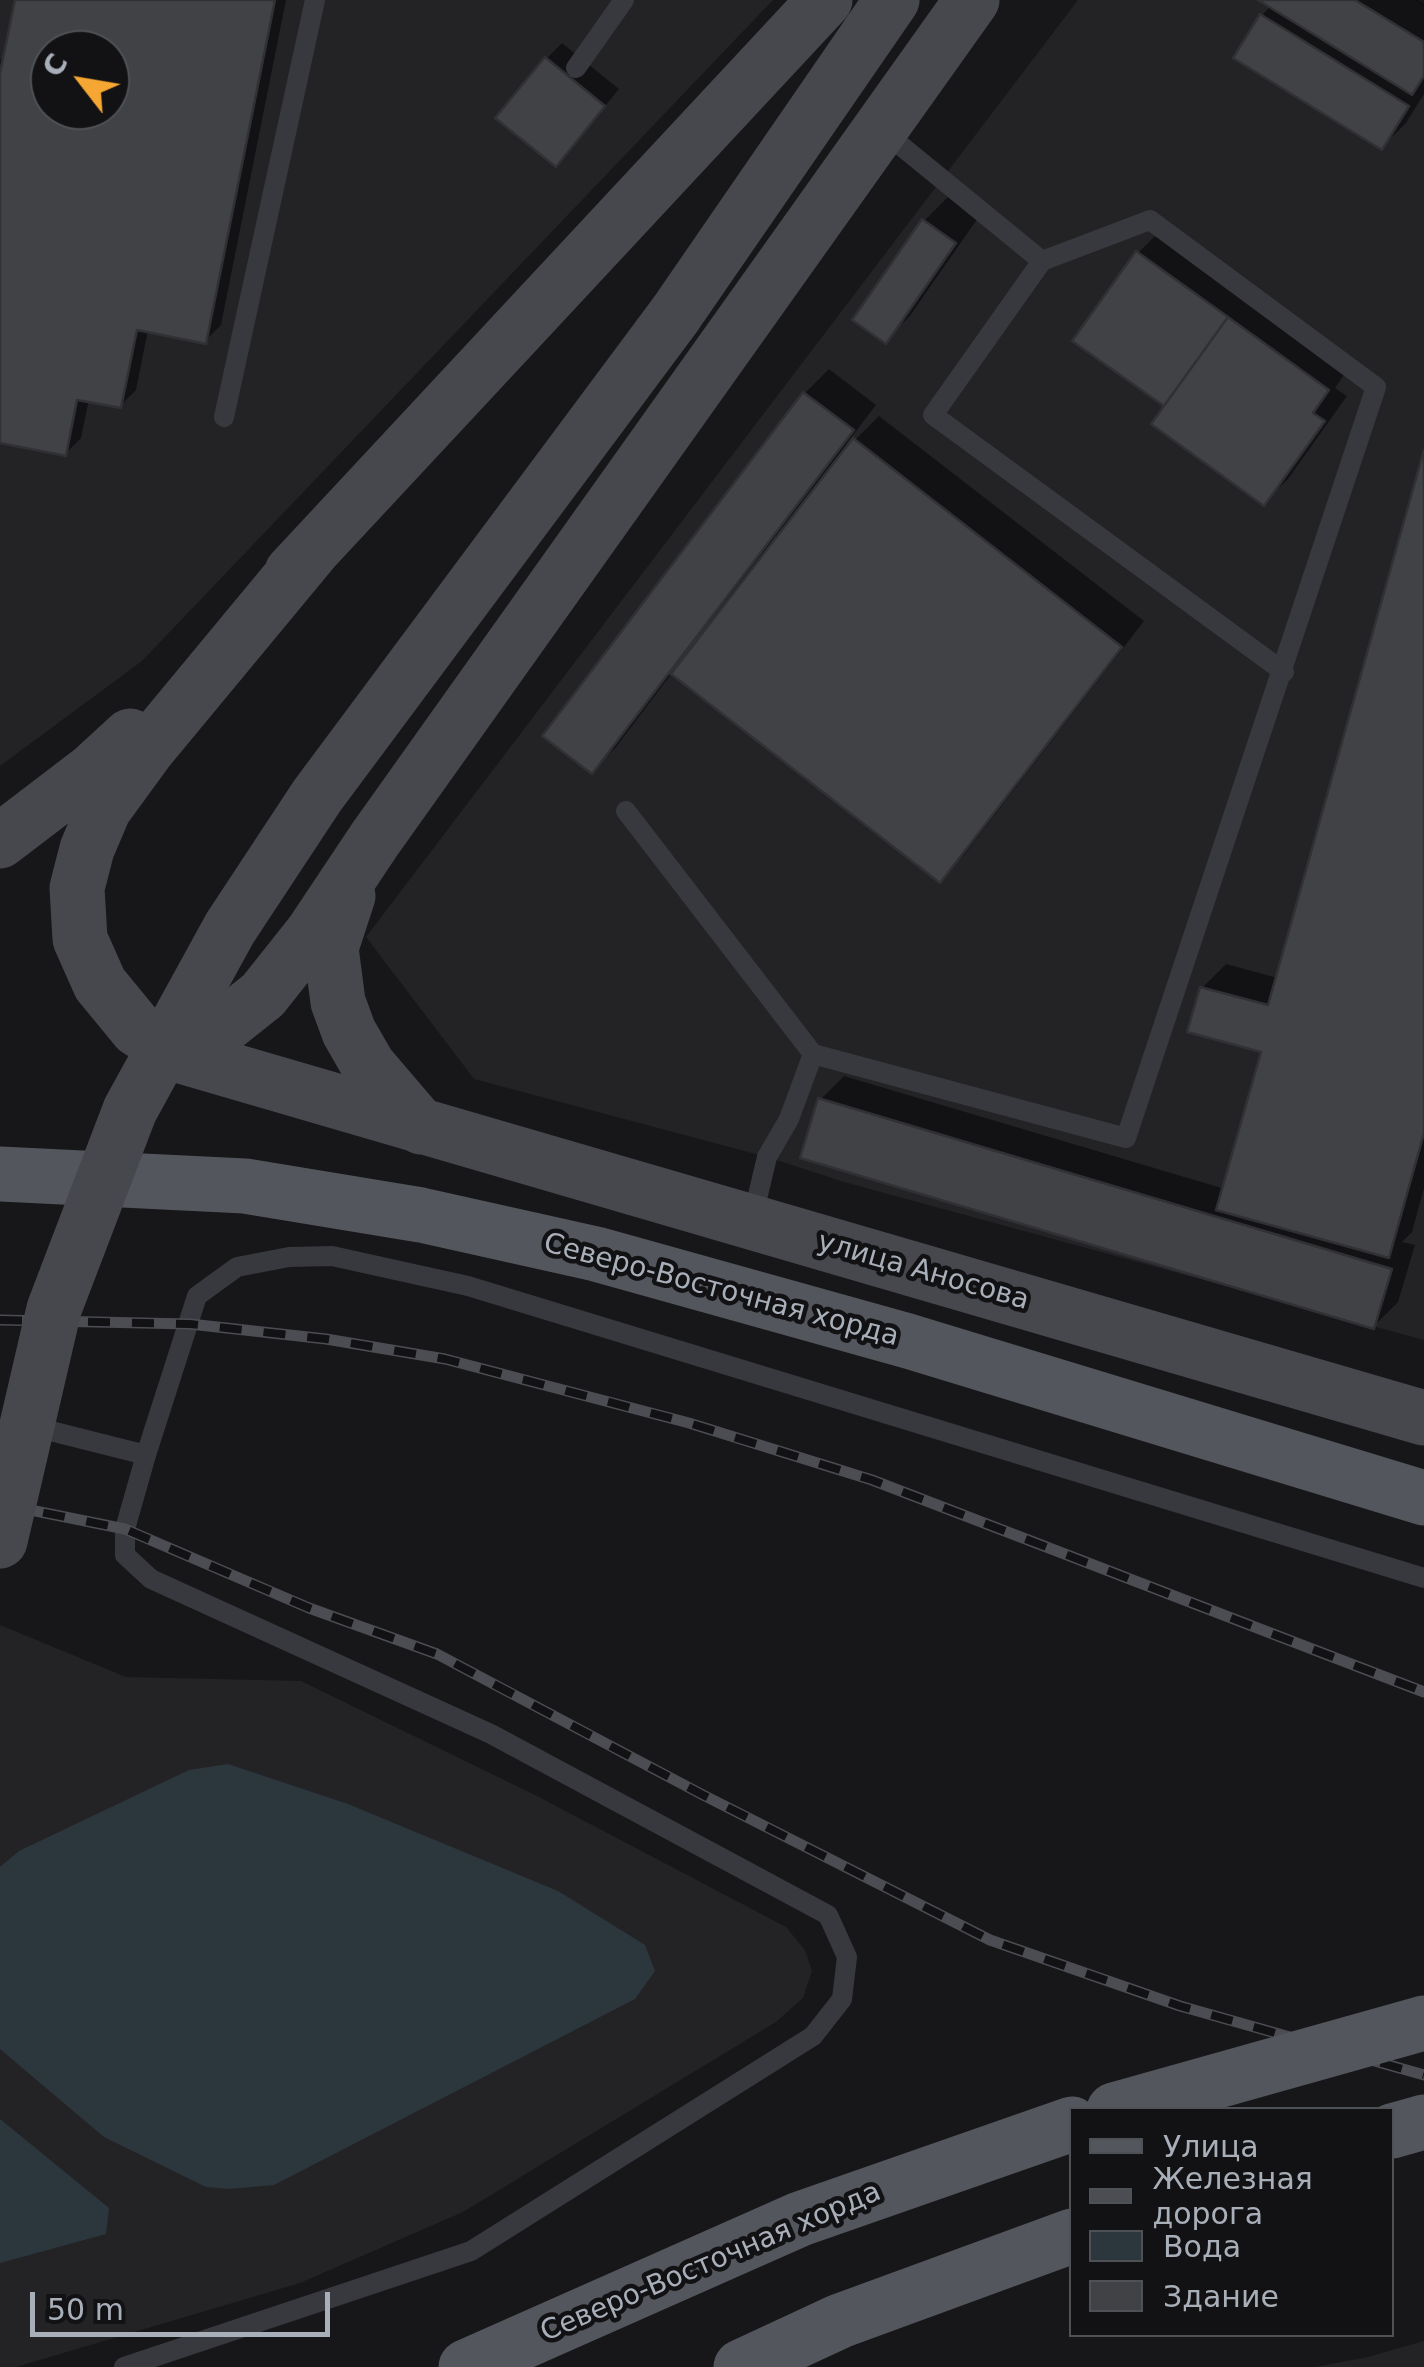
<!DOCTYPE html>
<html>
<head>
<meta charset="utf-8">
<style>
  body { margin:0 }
  #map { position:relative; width:1424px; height:2367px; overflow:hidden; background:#171719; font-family:"DejaVu Sans",sans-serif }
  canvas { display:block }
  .legend { position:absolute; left:1069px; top:2107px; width:325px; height:230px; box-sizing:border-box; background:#121214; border:2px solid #4e5156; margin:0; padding:12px 18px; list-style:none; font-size:30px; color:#a9afb9 }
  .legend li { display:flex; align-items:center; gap:20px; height:50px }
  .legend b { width:50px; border:2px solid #4e5156 }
  .north { position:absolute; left:30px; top:30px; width:100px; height:100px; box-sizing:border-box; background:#121214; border:2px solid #4e5156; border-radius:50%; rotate:301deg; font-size:28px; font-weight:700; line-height:40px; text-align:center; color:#a9afb9 }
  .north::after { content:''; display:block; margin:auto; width:35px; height:45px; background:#f6a632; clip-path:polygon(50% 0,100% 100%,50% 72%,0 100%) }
  .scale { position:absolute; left:30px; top:2292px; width:300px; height:45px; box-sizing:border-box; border:5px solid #a9afb9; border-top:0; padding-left:12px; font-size:30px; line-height:35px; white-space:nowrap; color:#a9afb9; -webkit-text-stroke:8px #121214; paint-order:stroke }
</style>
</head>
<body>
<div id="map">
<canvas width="1424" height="2367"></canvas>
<ul class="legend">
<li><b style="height:12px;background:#54565d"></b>Улица</li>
<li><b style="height:12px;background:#4b4d53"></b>Железная дорога</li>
<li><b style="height:28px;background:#2c373d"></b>Вода</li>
<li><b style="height:28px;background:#414246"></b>Здание</li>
</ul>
<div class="north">С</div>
<div class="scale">50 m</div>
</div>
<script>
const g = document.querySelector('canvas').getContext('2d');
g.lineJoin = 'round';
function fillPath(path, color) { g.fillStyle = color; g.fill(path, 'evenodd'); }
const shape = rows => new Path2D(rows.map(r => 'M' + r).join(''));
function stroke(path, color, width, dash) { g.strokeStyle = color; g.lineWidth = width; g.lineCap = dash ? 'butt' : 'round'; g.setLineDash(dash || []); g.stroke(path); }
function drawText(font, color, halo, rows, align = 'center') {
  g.font = font + ' "DejaVu Sans",sans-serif'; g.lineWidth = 9; g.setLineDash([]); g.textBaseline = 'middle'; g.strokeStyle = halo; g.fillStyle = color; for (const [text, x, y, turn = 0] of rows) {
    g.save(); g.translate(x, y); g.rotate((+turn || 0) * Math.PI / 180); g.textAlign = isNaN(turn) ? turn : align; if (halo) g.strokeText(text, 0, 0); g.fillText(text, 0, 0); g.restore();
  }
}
const built = shape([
  [0,0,20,0,8,60,0,59],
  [37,0,773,0,142,661,0,766,0,65,23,70],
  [50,50,110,50,110,110,50,110],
  [1078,0,1415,0,1424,6,1424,1340,844,1182,767,1157,474,1079,366,937],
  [0,1625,126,1677,301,1681,537,1796,786,1927,805,1950,812,1971,803,1998,776,2022,463,2212,300,2283,16,2367,0,2367],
  [1424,2341,1424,2367,1315,2367,1368,2357]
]);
const water = shape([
  [228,1764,348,1804,558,1891,645,1945,655,1971,635,1999,274,2185,229,2189,206,2187,104,2137,0,2049,0,1867,19,1851,189,1770],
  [0,2119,109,2208,106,2234,0,2263]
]);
const shadow = shape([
  [17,0,286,0,221,325,205,341,148,330,136,390,120,406,89,399,81,438,65,454,0,440,0,86],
  [50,50,110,50,110,110,50,110],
  [1263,0,1417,0,1424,4,1424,94,1406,123,1382,147,1236,57,1262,15,1272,5],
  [562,43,619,89,571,148,546,59],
  [948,197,978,218,909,317,885,340,924,221],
  [1162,229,1351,365,1335,388,1347,396,1288,479,1264,502,1138,253],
  [829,369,876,405,847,443,850,445,879,416,1144,621,963,856,939,879,672,673,616,747,592,771,545,735,805,393],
  [1424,460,1424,1188,1412,1232,1402,1242,1415,1245,1398,1302,1374,1326,820,1100,844,1076,1225,1189,1264,1051,1202,988,1226,964,1278,978]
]);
const building = shape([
  [15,0,275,0,206,344,137,330,121,408,77,400,66,456,0,443,0,73,15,0],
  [50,50,110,50,110,110,50,110,50,50],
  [1258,0,1355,0,1424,42,1424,76,1412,95,1258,0],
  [1260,14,1409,106,1382,150,1233,58,1260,14],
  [545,57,605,106,556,167,495,118,545,57],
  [922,219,956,243,886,344,852,320,922,219],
  [1136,251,1228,317,1164,406,1072,341,1136,251],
  [1228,317,1329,390,1313,413,1325,421,1264,506,1151,424,1228,317],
  [803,392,854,430,592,774,542,736,803,392],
  [853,438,1122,647,940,883,671,674,853,438],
  [1424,450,1424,1133,1389,1258,1216,1210,1261,1052,1187,1032,1200,987,1268,1005,1424,450],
  [818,1098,1392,1269,1374,1329,800,1158,818,1098]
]);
const lane = shape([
  [576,68,624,0],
  [883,131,1042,261,933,415,1284,672],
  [224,417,315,0],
  [626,811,813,1054,789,1119,767,1157,752,1220],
  [813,1054,1126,1138,1376,387,1150,220,1042,261],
  [31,1426,146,1455],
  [124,2367,471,2251,813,2036,842,1999,847,1957,828,1915,491,1734,151,1579,125,1555,125,1529,146,1455,197,1296,237,1267,289,1257,332,1256,468,1286,1424,1578]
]);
const secondary = shape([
  [675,315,892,0],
  [316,546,147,750,104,809,87,849,77,888,80,939,100,984,137,1029,178,1055,1424,1418],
  [292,572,825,0],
  [0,841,93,770,130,736],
  [348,896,331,948,338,1002,349,1032,368,1065,421,1127],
  [178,1055,219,1030,263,995,313,932,375,839,972,0]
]);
const primary = shape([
  [0,1174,245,1186,421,1215,596,1254,908,1341,1424,1498],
  [1392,2131,1424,2122],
  [466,2367,800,2219,1072,2124],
  [741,2367,840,2321,1072,2236]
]);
const rail = shape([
  [0,1320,190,1324,326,1339,445,1359,689,1423,872,1480,1424,1692],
  [0,1504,125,1529,309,1608,437,1654,703,1795,990,1940,1180,2006,1424,2075]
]);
const secondaryBridge = shape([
  [0,1541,54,1309,130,1110,230,928,317,796,675,315]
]);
const primaryBridge = shape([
  [1114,2110,1424,2023]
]);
const streetNames = [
  ["улица Аносова",923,1272,16],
  ["Северо-Восточная хорда",721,1291,15],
  ["Северо-Восточная хорда",711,2263,-23]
];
fillPath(built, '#232326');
fillPath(water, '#2c373d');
fillPath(shadow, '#0007');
fillPath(building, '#414246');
stroke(building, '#313135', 2.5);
stroke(lane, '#38393e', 20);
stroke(secondary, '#46484e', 55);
stroke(primary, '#54565d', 55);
stroke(rail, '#4b4d53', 11);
stroke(rail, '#121214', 8, [22]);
stroke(secondaryBridge, '#46484e', 55);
stroke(primaryBridge, '#54565d', 55);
drawText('28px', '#a9afb9', '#121214', streetNames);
</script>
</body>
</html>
